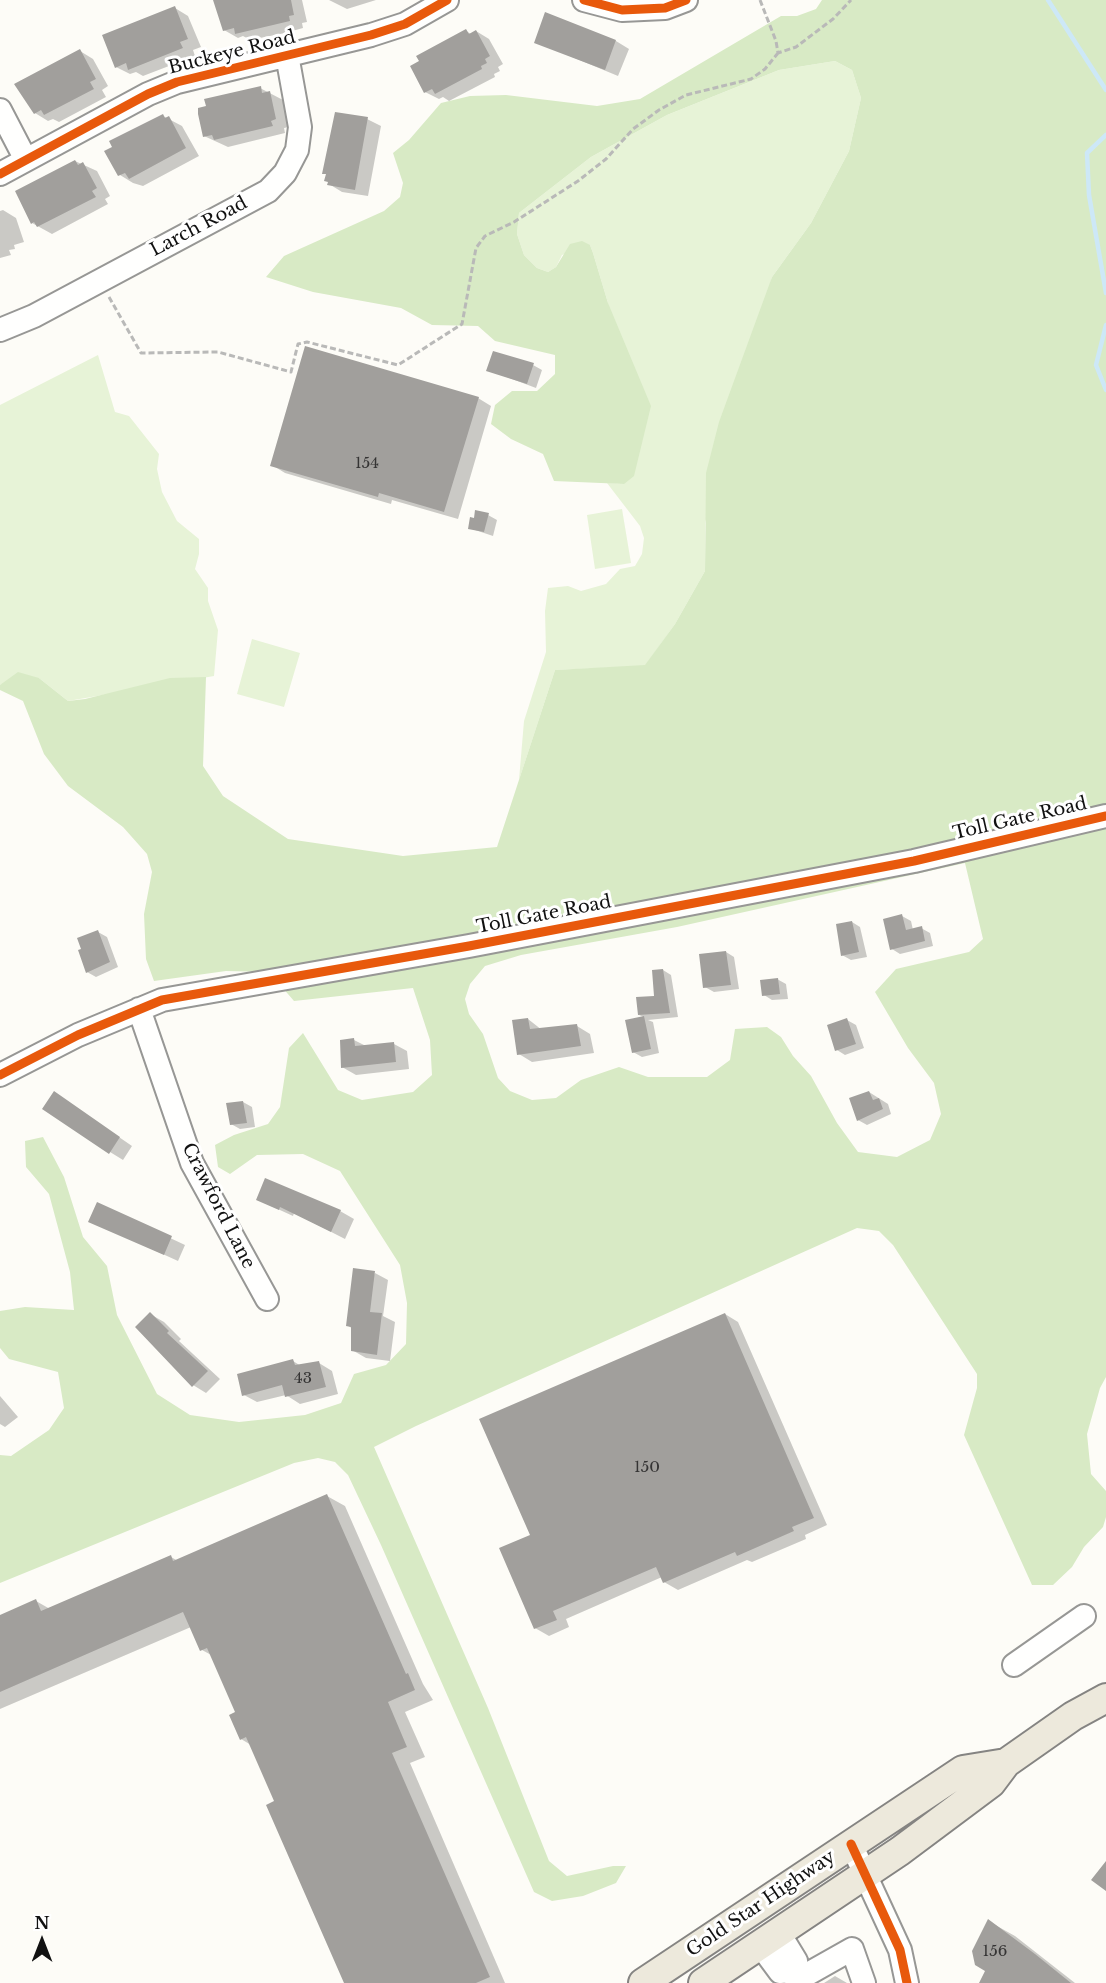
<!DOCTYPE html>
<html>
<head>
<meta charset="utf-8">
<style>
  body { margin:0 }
  #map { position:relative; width:1106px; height:1983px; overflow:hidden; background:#fdfcf7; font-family:"Libre Baskerville",serif }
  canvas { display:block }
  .north { position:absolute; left:12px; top:1911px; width:60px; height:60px; -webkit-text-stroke:4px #fff; paint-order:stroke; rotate:0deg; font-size:16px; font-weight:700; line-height:24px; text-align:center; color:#111 }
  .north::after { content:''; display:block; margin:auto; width:21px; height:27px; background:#111; clip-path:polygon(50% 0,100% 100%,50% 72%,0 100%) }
</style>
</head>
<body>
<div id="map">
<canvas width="1106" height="1983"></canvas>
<div class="north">N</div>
</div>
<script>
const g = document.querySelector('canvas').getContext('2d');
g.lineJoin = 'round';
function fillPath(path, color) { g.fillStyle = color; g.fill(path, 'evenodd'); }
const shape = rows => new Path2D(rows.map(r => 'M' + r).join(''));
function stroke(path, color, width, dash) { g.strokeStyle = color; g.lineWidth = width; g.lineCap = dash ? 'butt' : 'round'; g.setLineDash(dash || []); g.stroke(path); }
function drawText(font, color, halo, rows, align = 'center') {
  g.font = font + ' "Libre Baskerville",serif'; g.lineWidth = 6; g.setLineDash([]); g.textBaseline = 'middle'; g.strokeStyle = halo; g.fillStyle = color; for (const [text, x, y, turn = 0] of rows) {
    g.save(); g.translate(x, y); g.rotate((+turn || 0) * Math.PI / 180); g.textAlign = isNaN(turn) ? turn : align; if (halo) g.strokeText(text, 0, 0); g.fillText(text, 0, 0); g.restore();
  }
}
const green = shape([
  [835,61,852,70,861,98,849,151,811,223,772,277,705,523,705,571,675,624,645,666,555,670,519,780,524,721,546,652,545,611,548,588,568,586,581,591,606,584,620,569,635,566,642,554,644,538,640,526,607,483,624,484,608,303,593,253,590,245,562,255,556,267,548,272,537,268,524,255,517,234,519,213,591,157,667,115,779,70],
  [98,355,115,412,129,416,159,454,157,469,162,492,177,521,199,539,199,554,195,569,208,588,208,601,218,630,214,676,68,701,39,678,0,685,0,405],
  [622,509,631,563,595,569,587,515],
  [252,639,300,653,284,707,237,694]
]);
const forest = shape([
  [822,0,1106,0,1106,1377,1100,1388,1087,1434,1091,1474,1106,1491,1106,1517,1103,1527,1084,1547,1072,1567,1053,1585,1032,1585,964,1435,977,1388,977,1374,893,1245,879,1231,857,1228,416,1426,374,1447,488,1708,549,1861,567,1876,613,1866,626,1866,616,1883,583,1896,552,1901,534,1892,381,1545,348,1475,335,1462,318,1458,294,1463,0,1583,0,1455,11,1456,49,1430,64,1408,58,1372,9,1359,0,1348,0,1311,25,1307,74,1310,70,1272,49,1194,26,1167,25,1141,43,1137,64,1177,83,1237,107,1266,117,1315,157,1394,190,1415,239,1422,305,1415,341,1403,354,1374,386,1365,406,1344,407,1303,400,1265,340,1171,303,1154,257,1155,230,1174,218,1167,215,1145,234,1135,268,1124,280,1107,289,1048,303,1033,338,1090,362,1100,413,1092,432,1075,430,1040,413,988,294,1001,269,972,226,971,154,981,146,959,144,914,152,872,147,854,123,827,68,786,44,754,23,701,0,690,0,685,18,672,39,678,68,701,85,699,170,678,206,677,203,766,223,796,288,839,403,856,497,847,555,670,645,665,675,624,705,571,706,473,719,422,772,277,811,223,849,151,861,98,852,70,835,61,779,70,667,115,591,157,519,213,517,234,524,255,537,268,548,272,556,267,570,244,582,241,590,245,593,253,608,303,651,406,634,476,624,484,554,481,543,454,511,439,491,424,495,405,512,391,537,391,555,374,555,355,495,341,478,326,432,325,401,308,313,292,266,277,284,256,384,211,400,197,403,183,393,153,409,140,441,103,470,96,506,95,597,106,640,99,781,16,797,16,816,9],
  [965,863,983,939,969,952,896,969,875,992,908,1048,934,1083,941,1114,930,1140,897,1157,858,1152,837,1123,811,1076,793,1056,781,1037,767,1027,735,1029,730,1060,707,1077,648,1077,619,1067,581,1080,556,1098,532,1100,510,1091,498,1078,483,1034,469,1014,465,999,470,984,485,966,521,955,677,927]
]);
const shadow = shape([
  [215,0,302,0,307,22,302,23,303,28,285,33,250,40,243,36,238,38,224,30],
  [329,0,376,0,347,9],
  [175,8,188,16,201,47,193,50,195,56,143,76,136,72,130,74,116,67],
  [466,31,471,34,476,31,489,39,503,64,498,67,500,71,494,74,495,77,449,101,443,97,439,99,425,92],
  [616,41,629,49,618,76,536,42],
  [80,51,93,59,108,86,102,90,106,97,59,122,53,119,48,121,35,113],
  [260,88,283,100,289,127,284,128,285,133,228,147,204,136],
  [163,116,182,126,199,156,143,186,133,183,120,175],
  [367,119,381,126,368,196,342,192,329,184],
  [75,161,97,171,110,196,105,199,108,204,52,234,32,223],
  [3,210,16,218,24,242,14,245,15,249,9,250,11,255,0,258,0,211],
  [533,365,542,370,536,388,488,370],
  [478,398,491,406,458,519,392,500,391,504,285,473,272,465],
  [488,515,497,520,493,536,469,528],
  [902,916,911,921,913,930,921,928,930,933,933,946,900,954,892,949],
  [852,922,860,927,867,957,851,960,842,955],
  [98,932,107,937,118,967,96,977,87,972,83,950],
  [726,952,734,957,739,989,714,992,705,987],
  [663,970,671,975,678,1017,648,1020,653,1022,659,1053,642,1057,633,1052,644,1017,639,1015,656,997],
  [777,979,786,984,788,999,772,1000,764,995],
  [528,1019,542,1030,577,1026,590,1034,594,1053,532,1062,519,1054],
  [847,1020,856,1025,864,1048,845,1055,837,1050],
  [354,1040,366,1046,394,1044,407,1051,409,1069,356,1075,342,1067],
  [869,1092,888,1104,891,1114,867,1125,858,1120],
  [55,1093,132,1146,123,1160,110,1152],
  [243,1102,252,1107,255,1127,240,1129,231,1124],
  [258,1200,340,1211,354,1219,345,1239,294,1213,293,1216],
  [98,1204,185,1245,178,1261,90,1221],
  [375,1273,388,1280,383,1316,395,1322,390,1361,366,1358,352,1350,353,1329,347,1325],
  [150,1314,164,1322,181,1339,179,1341,220,1379,206,1393,193,1385],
  [725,1314,738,1322,827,1525,805,1535,806,1539,752,1562,747,1560,678,1590,664,1582,662,1577,566,1619,569,1627,549,1636,535,1628,532,1536],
  [293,1361,301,1366,319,1363,332,1371,338,1394,300,1404,286,1395,257,1402,244,1395,238,1375],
  [0,1396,18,1417,5,1427,0,1424],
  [327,1496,345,1506,423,1684,433,1700,405,1712,425,1757,410,1763,505,1983,345,1983,276,1802,251,1745,241,1739,237,1713,213,1656,202,1650,191,1627,0,1709,0,1616,36,1601,50,1609,171,1557,178,1561],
  [988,1921,1015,1936,1075,1983,981,1983,986,1971],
  [835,1976,847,1983,824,1983]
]);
const stream = shape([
  [1048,0,1106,90],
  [1106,135,1087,153,1089,195,1106,293],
  [1106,325,1096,365,1106,390]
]);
const building = shape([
  [213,0,291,0,294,15,289,16,290,21,235,34,234,28,223,31],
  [175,6,188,39,180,42,183,48,128,70,126,63,115,68,102,35],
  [545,12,616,40,605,70,534,43],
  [466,29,469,34,476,30,490,56,485,59,487,63,481,66,482,69,435,94,432,89,424,93,410,66,419,61,416,56],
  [80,49,96,79,90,82,94,89,44,115,41,110,34,114,14,84],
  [261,86,262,93,270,91,276,119,271,121,273,126,214,140,212,135,203,137,198,114,198,108,206,106,204,99],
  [335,112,368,117,355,190,327,185,328,182,324,181,326,174,322,174],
  [163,114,165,118,169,116,186,148,129,179,125,173,118,176,104,151,112,147,109,141],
  [75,160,78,165,83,162,97,188,92,191,96,197,37,227,34,222,31,224,15,191],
  [305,346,479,397,444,512,379,493,378,497,270,466],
  [493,351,534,363,527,384,486,371],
  [475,510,489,513,484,532,468,529,470,517,474,518],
  [902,914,906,930,922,926,925,941,890,950,883,919],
  [852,921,859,952,841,956,836,924],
  [98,930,110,962,86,973,78,950,81,949,77,938],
  [726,951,731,985,703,988,699,954],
  [663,969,670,1013,638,1015,636,997,654,996,652,970],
  [778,978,780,994,762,996,760,980],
  [644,1016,651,1049,632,1053,625,1020],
  [528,1018,530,1029,577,1024,581,1046,517,1055,512,1020],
  [847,1018,856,1044,835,1051,827,1025],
  [354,1038,355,1046,394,1042,396,1062,341,1068,340,1040],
  [54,1091,120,1137,109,1154,42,1109],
  [869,1091,873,1100,879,1098,883,1109,857,1121,849,1098],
  [243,1101,247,1123,230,1125,226,1103],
  [265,1178,341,1210,331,1232,280,1207,279,1210,256,1200],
  [97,1202,172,1236,164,1255,88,1222],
  [353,1268,375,1271,370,1312,382,1313,377,1355,351,1351,351,1327,346,1326],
  [150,1312,169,1331,167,1333,208,1371,192,1387,135,1327],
  [725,1313,814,1518,792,1527,794,1531,737,1556,735,1552,663,1583,656,1567,553,1611,557,1620,534,1629,499,1548,530,1535,479,1419],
  [293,1359,295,1365,319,1361,326,1387,285,1397,282,1385,242,1396,237,1374],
  [327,1494,406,1674,408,1673,415,1690,388,1702,407,1747,392,1753,490,1977,476,1983,344,1983,266,1805,274,1801,246,1737,240,1740,229,1715,235,1712,207,1648,200,1651,183,1612,0,1692,0,1615,36,1599,41,1611,171,1555,173,1561],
  [1106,1861,1106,1891,1091,1880],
  [988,1919,1035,1954,1071,1983,979,1983,985,1971,975,1965,972,1951]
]);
const path = shape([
  [760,0,776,41,778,53,796,47,833,19,851,0],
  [109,297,141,353,218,352,291,372,298,344,307,342,398,365,462,324,476,248,485,236,514,222,578,181,606,159,633,129,659,110,686,95,751,79,765,69,778,53]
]);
const minor = shape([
  [584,0,622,10,665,8,686,0],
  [0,110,26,160],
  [0,174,148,94,177,82,371,35,405,24,447,0],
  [0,330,34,316,268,191,285,173,297,150,300,127,287,55],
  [139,1009,192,1163,267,1299],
  [0,1075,78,1035,162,1000,469,946,914,861,1106,816],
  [1014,1665,1084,1616],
  [851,1844,900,1950,907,1983],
  [779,1933,796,1961,790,1971],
  [760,1945,780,1972,790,1971],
  [790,1971,797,1980,852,1949,864,1983]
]);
const major = shape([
  [643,1983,963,1770,1006,1763],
  [703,1983,900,1851,991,1783,1006,1763,1073,1716,1106,1698]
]);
const cycleway = shape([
  [584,0,622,10,665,8,686,0],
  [0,174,148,94,177,82,371,35,405,24,447,0],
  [0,1075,78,1035,162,1000,469,946,914,861,1106,816],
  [851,1844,900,1950,907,1983]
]);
const numberNames = [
  ["154",367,464],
  ["43",303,1379],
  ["150",647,1468],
  ["156",995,1952]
];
const streetNames = [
  ["Buckeye Road",232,53,-14],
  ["Larch Road",199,227,-28],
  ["Toll Gate Road",1020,819,-13],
  ["Toll Gate Road",544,915,-11],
  ["Crawford Lane",218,1206,63],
  ["Gold Star Highway",761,1904,-34]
];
fillPath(green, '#e7f3d7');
fillPath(forest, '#d8eac5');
fillPath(shadow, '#0003');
stroke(stream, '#cde8f7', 4.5);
fillPath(building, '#a19f9c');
stroke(minor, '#979795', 26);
stroke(major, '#858482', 32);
stroke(path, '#b9b9b8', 3, [6, 3]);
stroke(minor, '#fffffe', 22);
stroke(major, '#ede9dc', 28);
stroke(cycleway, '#e8590c', 9);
drawText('15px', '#353434', null, numberNames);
drawText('18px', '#111', '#fff', streetNames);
</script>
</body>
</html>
